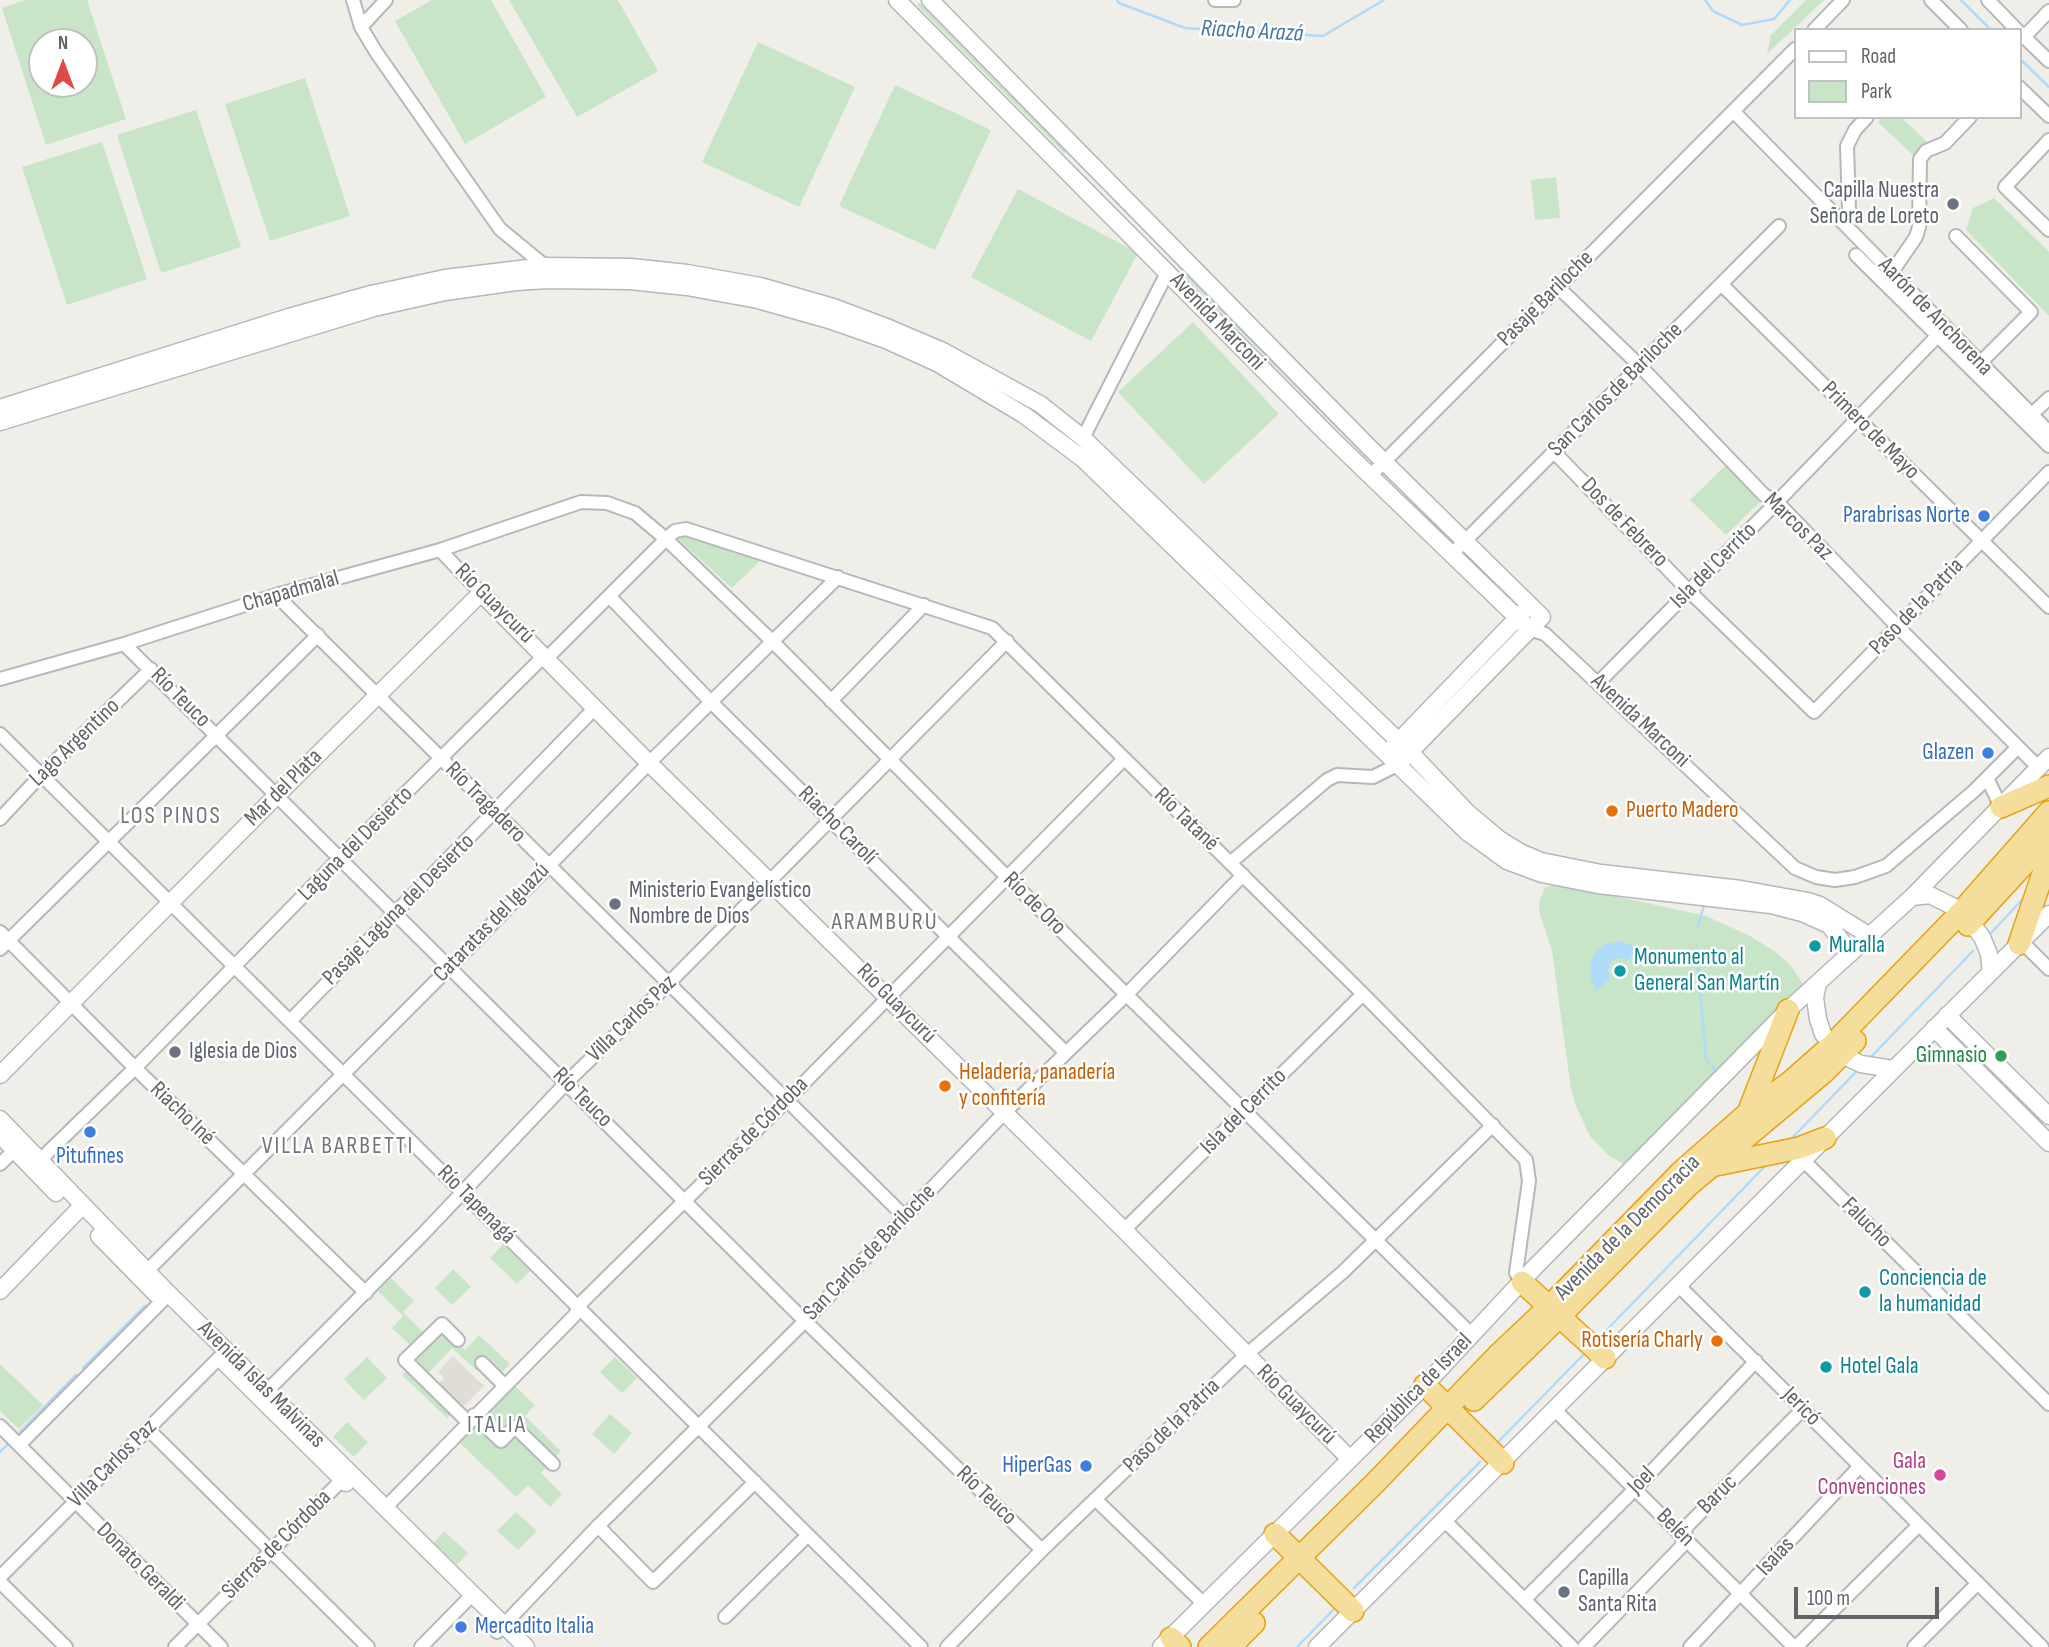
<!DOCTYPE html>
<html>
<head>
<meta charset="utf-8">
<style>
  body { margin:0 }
  #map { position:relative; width:2049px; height:1647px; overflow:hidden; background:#f0eee8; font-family:"Sofia Sans Condensed",sans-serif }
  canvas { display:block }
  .legend { position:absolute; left:1794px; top:28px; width:228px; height:91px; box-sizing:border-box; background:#fff; border:2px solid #bfc1c2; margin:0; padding:9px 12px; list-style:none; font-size:21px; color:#606367 }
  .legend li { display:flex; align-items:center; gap:14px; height:35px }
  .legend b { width:35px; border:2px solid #bfc1c2 }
  .north { position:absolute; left:28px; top:28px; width:70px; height:70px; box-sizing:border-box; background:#fff; border:2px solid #bfc1c2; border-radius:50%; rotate:0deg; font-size:19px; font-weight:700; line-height:28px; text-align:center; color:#606367 }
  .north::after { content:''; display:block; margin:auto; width:24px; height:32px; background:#dc4c42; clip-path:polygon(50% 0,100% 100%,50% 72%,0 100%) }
  .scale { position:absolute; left:1794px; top:1587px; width:145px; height:32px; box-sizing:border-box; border:4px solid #606367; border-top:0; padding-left:9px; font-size:21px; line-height:24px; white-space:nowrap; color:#606367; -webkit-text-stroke:5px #fff; paint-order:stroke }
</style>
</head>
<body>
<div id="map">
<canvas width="2049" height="1647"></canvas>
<ul class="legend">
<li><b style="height:9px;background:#fff"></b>Road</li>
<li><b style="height:19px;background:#c8e5c7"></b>Park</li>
</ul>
<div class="north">N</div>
<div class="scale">100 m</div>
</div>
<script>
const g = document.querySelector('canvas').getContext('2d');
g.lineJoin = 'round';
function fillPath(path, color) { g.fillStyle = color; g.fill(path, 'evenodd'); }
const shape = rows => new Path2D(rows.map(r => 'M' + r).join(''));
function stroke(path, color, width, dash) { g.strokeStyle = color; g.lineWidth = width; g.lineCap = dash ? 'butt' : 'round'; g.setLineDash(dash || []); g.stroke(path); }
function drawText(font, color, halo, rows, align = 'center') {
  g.font = font + ' "Sofia Sans Condensed",sans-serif'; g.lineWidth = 5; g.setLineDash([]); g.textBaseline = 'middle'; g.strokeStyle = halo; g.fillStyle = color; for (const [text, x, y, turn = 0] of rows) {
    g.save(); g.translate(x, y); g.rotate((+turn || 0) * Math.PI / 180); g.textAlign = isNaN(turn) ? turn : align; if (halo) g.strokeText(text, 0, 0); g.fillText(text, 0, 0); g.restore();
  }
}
const education = shape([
  [453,1356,484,1386,461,1409,437,1386,444,1378,438,1372]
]);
const green = shape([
  [25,0,87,0,126,119,46,145,2,8],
  [42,42,84,42,84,84,42,84],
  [432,0,491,0,546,97,465,144,395,21],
  [509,0,618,0,658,71,577,117],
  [1806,0,1824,0,1767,54,1771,35],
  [919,3,1066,151,1064,153,917,5],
  [758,42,855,87,799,207,702,162],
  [305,78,350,216,270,241,225,104],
  [895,85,991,130,935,250,839,206],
  [196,110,241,247,161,273,117,135],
  [1882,117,1901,117,1927,142,1914,156,1878,122],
  [102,142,147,279,67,305,22,167],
  [1556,177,1560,218,1535,220,1531,180],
  [1018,189,1138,253,1091,341,971,277],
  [1994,198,2049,252,2049,316,1966,230,1973,208],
  [1187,274,1369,457,1367,459,1185,276],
  [1193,322,1279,414,1204,484,1118,392],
  [1726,465,1762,500,1726,535,1690,500],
  [685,535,697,538,761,560,732,588,677,538],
  [1560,884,1706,916,1750,936,1776,952,1792,967,1804,986,1626,1165,1609,1156,1590,1136,1576,1106,1571,1089,1552,951,1539,911,1539,903,1545,887],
  [504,1243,531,1270,517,1284,490,1258],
  [453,1269,471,1287,452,1305,435,1288],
  [391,1278,414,1301,403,1312,425,1334,412,1347,392,1328,403,1316,378,1291],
  [445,1331,465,1350,479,1335,510,1364,501,1373,488,1360,477,1371,452,1348,421,1381,453,1412,447,1418,402,1375],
  [367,1357,387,1378,364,1400,344,1379],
  [615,1357,637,1378,622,1393,600,1372],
  [0,1364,43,1405,19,1429,0,1411],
  [512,1383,535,1405,525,1416,561,1451,541,1473,562,1494,550,1507,528,1485,516,1497,457,1440],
  [610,1414,632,1433,614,1454,592,1434],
  [347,1422,368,1442,354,1457,333,1437],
  [516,1512,537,1531,518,1550,497,1531],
  [444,1531,468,1553,457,1565,434,1543]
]);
const water = shape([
  [1620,941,1639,949,1628,960,1621,958,1614,959,1609,965,1608,971,1610,978,1597,990,1591,979,1590,965,1594,954,1606,944]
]);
const stream = shape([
  [1117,0,1119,3,1185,28,1323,36,1384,0],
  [1705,0,1713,11,1742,25,1774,19,1790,0],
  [1961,0,1991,30],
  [2019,58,2049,87],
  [1698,927,1704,905],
  [1989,935,2023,899],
  [1696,946,1706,1058,1709,1063],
  [1869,1059,1973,951],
  [1712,1066,1717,1074],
  [1791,1139,1859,1069],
  [1597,1340,1767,1164],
  [83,1368,145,1306],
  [20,1432,76,1375],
  [1498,1442,1586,1352],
  [0,1452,9,1443],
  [1354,1588,1480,1462],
  [1297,1647,1334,1609]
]);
const street = shape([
  [353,0,361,27,376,52,500,229,545,266],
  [1215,0,1234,0],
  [1931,0,1961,30],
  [1988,0,2017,30],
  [361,27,386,0],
  [1814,30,1843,0],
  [2019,32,2049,61],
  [2024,37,2049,11],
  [2019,87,2049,116],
  [1733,111,2049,432],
  [2049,140,2005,187,2049,230],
  [1843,223,1849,210,1847,146,1855,130,1867,117],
  [1956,236,2031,312,1980,363],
  [1856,255,2049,446],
  [1892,272,1916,237,1919,227,1920,159,1926,151,1945,143,1970,117],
  [1721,284,2049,607],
  [1558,287,1640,366,1764,495,1777,502,1898,627,2038,767],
  [2031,415,2049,398],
  [1083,438,1168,271],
  [1554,452,1689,591,1814,712,2049,472],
  [1371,475,1795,49],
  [440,550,481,593],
  [1452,554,1779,226],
  [276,595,904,1216],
  [610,597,711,702,1066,1053],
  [1529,629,1545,634,1795,868,1816,877,1835,880,1855,877,1886,866,1974,791,2018,747],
  [124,644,805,1321,1042,1550],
  [0,679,124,644,276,595,440,550,581,502,607,503,635,513,666,539,772,641,1008,878,1471,1334],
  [1599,682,1777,502,1945,328],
  [831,701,924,605],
  [0,734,921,1647],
  [1987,778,2001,807],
  [0,819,41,775,151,669],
  [1230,863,1327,780,1337,775,1373,777,1399,764],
  [0,932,135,1068,366,1293],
  [2021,941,2049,969],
  [0,949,318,635],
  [290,1021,595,708],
  [40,1160,135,1068,340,858,538,662,552,653,666,539,675,531,686,529,992,628,1363,994,1526,1160,1529,1181,1516,1273,1522,1282],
  [1803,1160,2049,1404],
  [0,1164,20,1145],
  [1124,1230,1363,994],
  [148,1270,450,967,649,763,838,577],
  [1678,1285,2042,1647],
  [458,1340,442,1324,405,1360,468,1422],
  [482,1363,504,1385],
  [262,1396,423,1234,567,1082,669,983,1007,641],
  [1555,1410,1794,1647],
  [474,1415,501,1441,515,1427,553,1464],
  [0,1426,221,1647],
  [148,1429,368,1647],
  [19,1445,169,1294],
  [1095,1499,1204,1604],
  [386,1507,574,1316,583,1301,786,1101,1124,759],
  [1445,1521,1572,1647],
  [598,1526,653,1582,755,1482],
  [0,1577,227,1350],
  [0,1582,66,1647],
  [1525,1599,1635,1489,1756,1361],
  [725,1617,808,1535],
  [497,1632,598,1526,805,1321,1005,1112,1126,995,1243,875],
  [175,1647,347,1475],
  [421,1647,473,1594],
  [947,1647,1042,1550,1246,1355,1343,1272,1493,1125],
  [1584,1647,1681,1547,1687,1526,1803,1409],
  [1690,1647,1860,1466],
  [1796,1647,1919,1525],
  [1914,1647,1978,1583]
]);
const secondary = shape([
  [897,0,1330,437,1529,629],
  [930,0,1367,445,1542,617,1403,759],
  [0,408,289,317,371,294,445,278,545,266,631,267,687,273,760,286,833,307,889,328,943,351,1040,404,1083,438,1410,752,1468,813,1499,839,1520,852,1541,861,1601,873,1741,889,1808,901,1820,905,1870,936],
  [0,422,374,308,445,292,516,282,548,280,630,281,687,287,758,300,829,320,886,340,937,363,1024,415,1083,459,1467,832,1507,861,1542,874,1598,885,1771,905,1802,913,1829,925,1851,953],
  [1393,747,1523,612],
  [1912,897,1930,895,1962,911,1982,937,1989,954,1991,972],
  [1818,983,1815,998,1818,1019,1823,1034,1832,1045,1842,1055,1861,1064,1893,1069],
  [1947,1015,2049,1116],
  [1934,1028,2049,1143],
  [0,1075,276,796,481,593,649,763,1124,1230,1350,1459],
  [0,1119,169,1294,526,1647],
  [0,1135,56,1193],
  [99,1236,157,1295],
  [0,1291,83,1205],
  [225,1363,346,1483],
  [1161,1647,1425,1385,1534,1268,1788,1010,1912,897,2049,757],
  [1317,1647,2049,914]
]);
const highway = shape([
  [2001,807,2049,786],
  [1968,925,2049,837],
  [2019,944,2049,856],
  [1748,1113,1788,1010],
  [1716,1165,1799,1148,1825,1138],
  [1522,1282,1605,1358],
  [1425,1385,1503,1463],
  [1474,1400,1560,1316,1689,1185,1823,1073,1855,1041],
  [1275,1534,1353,1611],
  [1171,1638,1180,1647],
  [1209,1647,1375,1483,1498,1355,1550,1306,1681,1172,1748,1113,1789,1083,1832,1045,1962,911,2049,812],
  [1230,1647,1254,1623]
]);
const markers = [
  [1953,204,7,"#6b7280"],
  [1984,516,7,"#3f7fe0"],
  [1988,753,7,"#3f7fe0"],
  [1612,811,7,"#e8710a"],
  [615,904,7,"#6b7280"],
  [1815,946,7,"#0f9aa8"],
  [1620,971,7,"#0f9aa8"],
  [175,1052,7,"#6b7280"],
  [2001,1056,7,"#2e9e5b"],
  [945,1086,7,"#e8710a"],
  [90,1132,7,"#3f7fe0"],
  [1865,1292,7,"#0f9aa8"],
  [1717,1341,7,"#e8710a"],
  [1826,1367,7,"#0f9aa8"],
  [1086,1466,7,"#3f7fe0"],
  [1940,1475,7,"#d1479c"],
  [1564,1592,7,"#6b7280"],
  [461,1627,7,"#3f7fe0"]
];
const worshipNames = [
  ["Capilla Nuestra",1939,191,"right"],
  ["Señora de Loreto",1939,217,"right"],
  ["Ministerio Evangelístico",629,891],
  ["Nombre de Dios",629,917],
  ["Iglesia de Dios",189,1052],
  ["Capilla",1578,1579],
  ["Santa Rita",1578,1605]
];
const streetNames = [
  ["Pasaje Bariloche",1546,299,-45],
  ["Aarón de Anchorena",1935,317,46],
  ["Avenida Marconi",1217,322,46],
  ["San Carlos de Bariloche",1616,390,-45],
  ["Primero de Mayo",1870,431,45],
  ["Dos de Febrero",1624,523,46],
  ["Marcos Paz",1798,527,44],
  ["Isla del Cerrito",1714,566,-45],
  ["Chapadmalal",291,592,-16],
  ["Río Guaycurú",494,604,45],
  ["Paso de la Patria",1917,607,-46],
  ["Río Teuco",180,698,45],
  ["Avenida Marconi",1640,721,43],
  ["Lago Argentino",75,743,-44],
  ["Mar del Plata",284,788,-45],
  ["Río Tragadero",485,803,45],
  ["Río Tatané",1186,820,44],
  ["Riacho Carolí",837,826,45],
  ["Laguna del Desierto",356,844,-45],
  ["Río de Oro",1034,904,45],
  ["Pasaje Laguna del Desierto",399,910,-45],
  ["Cataratas del Iguazú",492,923,-46],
  ["Río Guaycurú",896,1004,45],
  ["Villa Carlos Paz",632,1019,-44],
  ["Río Teuco",582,1098,45],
  ["Isla del Cerrito",1244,1112,-45],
  ["Riacho Iné",182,1114,44],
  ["Sierras de Córdoba",754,1132,-45],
  ["Río Tapenagá",476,1205,45],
  ["Falucho",1866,1223,45],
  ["Avenida de la Democracia",1628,1228,-45],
  ["San Carlos de Bariloche",870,1253,-46],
  ["Avenida Islas Malvinas",261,1385,45],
  ["República de Israel",1419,1389,-46],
  ["Río Guaycurú",1296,1405,45],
  ["Jericó",1801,1407,45],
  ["Paso de la Patria",1172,1426,-44],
  ["Villa Carlos Paz",113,1464,-45],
  ["Joel",1642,1481,-46],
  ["Baruc",1718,1495,-45],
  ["Río Teuco",986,1496,44],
  ["Belén",1675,1528,45],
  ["Sierras de Córdoba",277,1545,-45],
  ["Isaías",1776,1557,-47],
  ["Donato Geraldi",140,1567,45]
];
const shopNames = [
  ["Parabrisas Norte",1970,516],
  ["Glazen",1974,753],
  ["Pitufines",90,1157,"center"],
  ["HiperGas",1072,1466],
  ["Mercadito Italia",475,1627,"left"]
];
const foodNames = [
  ["Puerto Madero",1626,811],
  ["Heladería, panadería",959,1073],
  ["y confitería",959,1099],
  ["Rotisería Charly",1703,1341,"right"]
];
const cultureNames = [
  ["Muralla",1829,946],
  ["Monumento al",1634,958],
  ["General San Martín",1634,984],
  ["Conciencia de",1879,1279],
  ["la humanidad",1879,1305],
  ["Hotel Gala",1840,1367]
];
const leisureNames = [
  ["Gimnasio",1987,1056]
];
const hotelNames = [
  ["Gala",1926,1462],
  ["Convenciones",1926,1488]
];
const waterNames = [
  ["Riacho Arazá",1252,32,3]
];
const neighbourhoodNames = [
  ["LOS PINOS",171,817],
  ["ARAMBURU",885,923],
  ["VILLA BARBETTI",338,1147],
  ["ITALIA",497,1426]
];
fillPath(education, '#e0ddd7');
fillPath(green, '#c8e5c7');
fillPath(water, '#b0daf9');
stroke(stream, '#b0daf9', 2.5);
stroke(street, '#b5b8bb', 16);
stroke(secondary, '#b4b7bb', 19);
stroke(highway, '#e6a213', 24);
stroke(street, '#fff', 12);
stroke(secondary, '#fff', 16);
stroke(highway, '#f5dd9b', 21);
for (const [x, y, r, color] of markers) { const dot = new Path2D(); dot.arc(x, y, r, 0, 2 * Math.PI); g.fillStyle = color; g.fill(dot); stroke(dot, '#fff', 2.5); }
drawText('23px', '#5b616d', '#fff', worshipNames, 'left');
drawText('23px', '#606367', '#fff', streetNames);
drawText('23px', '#366cbe', '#fff', shopNames, 'right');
drawText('23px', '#c56008', '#fff', foodNames, 'left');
drawText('23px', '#0d838f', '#fff', cultureNames, 'left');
drawText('23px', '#27864d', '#fff', leisureNames, 'right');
drawText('23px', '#b23c85', '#fff', hotelNames, 'right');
drawText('italic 24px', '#4975a2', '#fff', waterNames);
g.letterSpacing = '2px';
drawText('24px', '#717579', '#fff', neighbourhoodNames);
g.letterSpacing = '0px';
</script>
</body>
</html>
